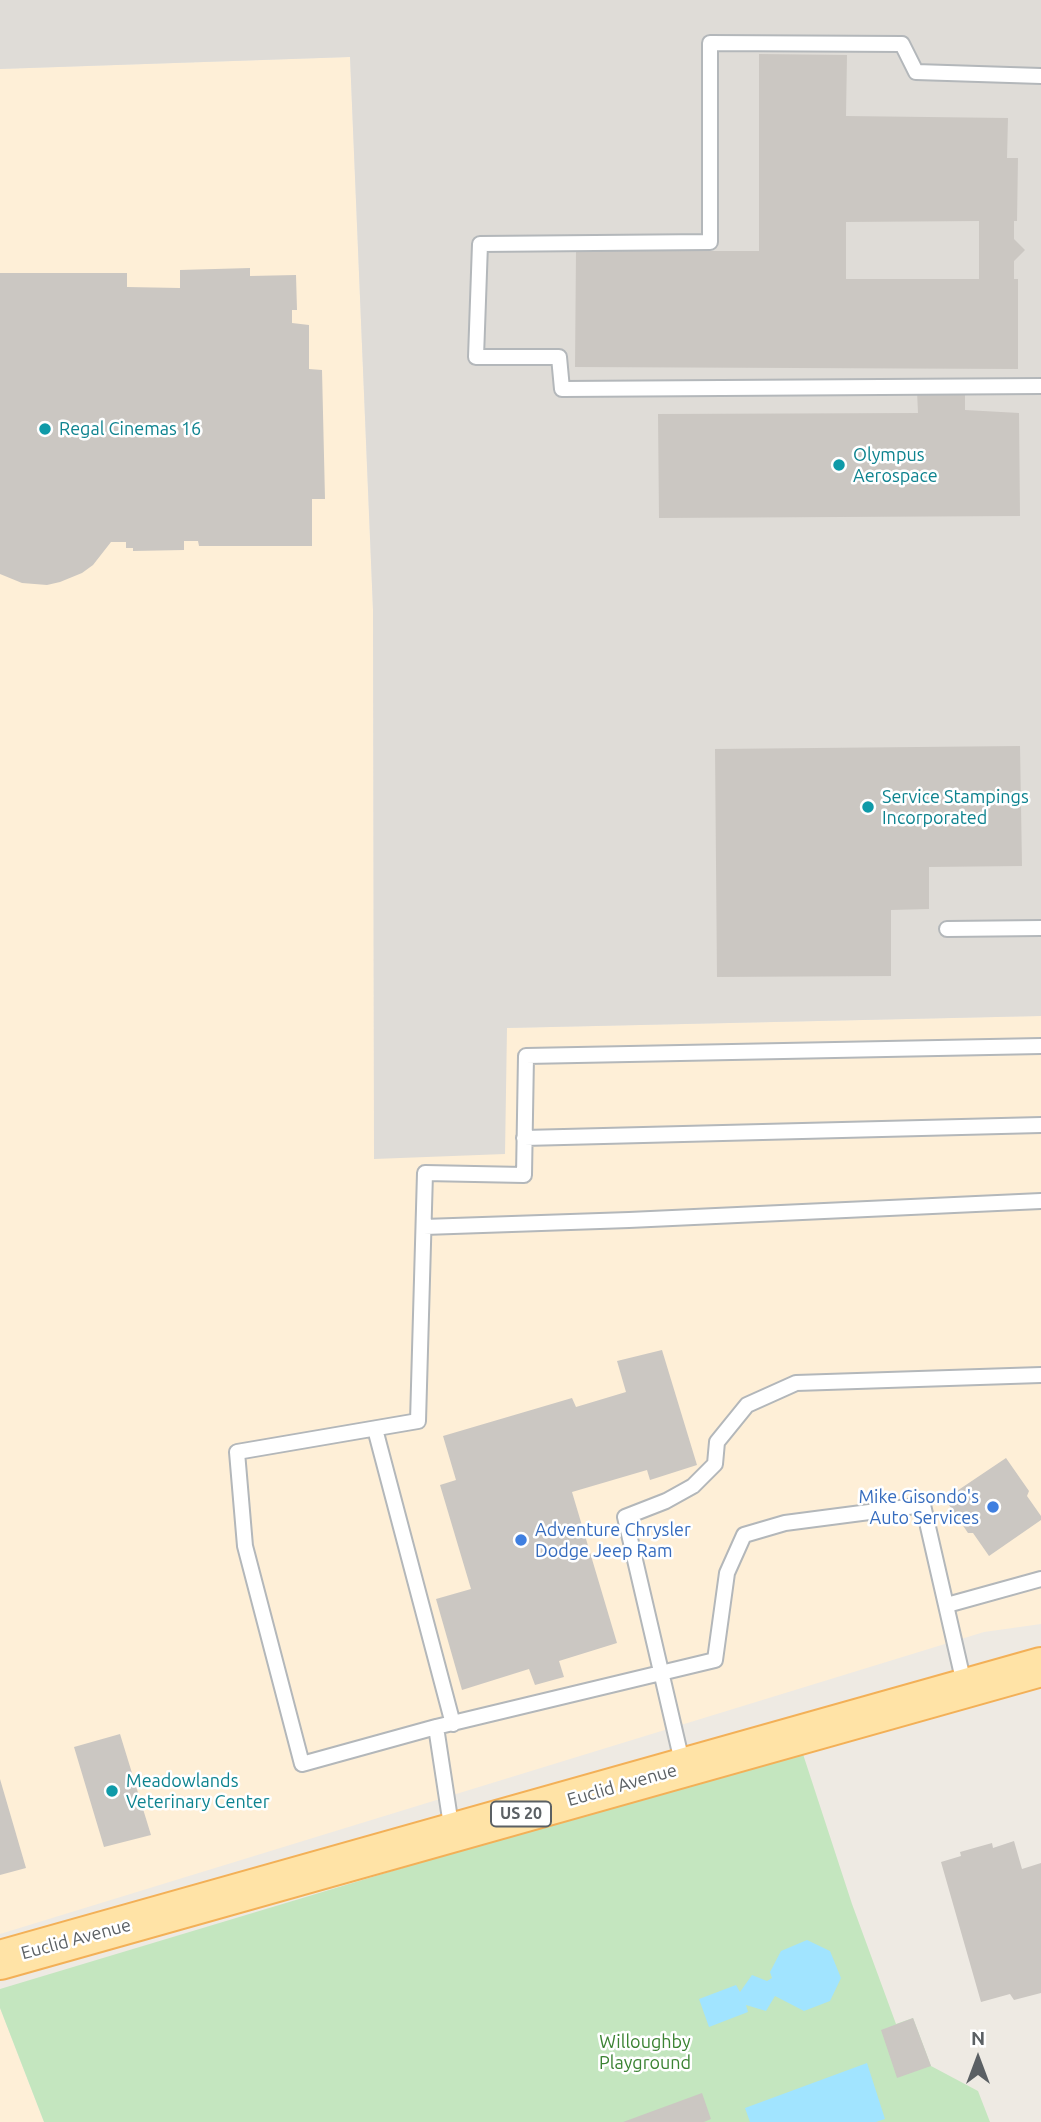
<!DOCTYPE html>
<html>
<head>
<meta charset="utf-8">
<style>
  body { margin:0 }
  #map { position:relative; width:1041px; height:2122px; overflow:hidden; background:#eeeae3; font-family:Ubuntu,sans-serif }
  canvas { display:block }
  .north { position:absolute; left:943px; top:2024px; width:70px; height:70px; -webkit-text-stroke:5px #fff; paint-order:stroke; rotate:0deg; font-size:19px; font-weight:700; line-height:28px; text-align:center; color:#5b6064 }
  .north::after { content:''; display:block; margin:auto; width:24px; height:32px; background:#5b6064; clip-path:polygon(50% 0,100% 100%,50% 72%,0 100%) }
</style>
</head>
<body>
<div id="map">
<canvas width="1041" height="2122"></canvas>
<div class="north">N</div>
</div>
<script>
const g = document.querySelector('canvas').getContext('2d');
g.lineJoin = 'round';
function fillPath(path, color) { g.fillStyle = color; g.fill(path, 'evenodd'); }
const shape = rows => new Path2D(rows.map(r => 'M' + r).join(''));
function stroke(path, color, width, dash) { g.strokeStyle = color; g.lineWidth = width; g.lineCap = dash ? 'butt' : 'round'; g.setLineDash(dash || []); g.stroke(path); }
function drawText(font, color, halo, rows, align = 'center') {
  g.font = font + ' Ubuntu,sans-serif'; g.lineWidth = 5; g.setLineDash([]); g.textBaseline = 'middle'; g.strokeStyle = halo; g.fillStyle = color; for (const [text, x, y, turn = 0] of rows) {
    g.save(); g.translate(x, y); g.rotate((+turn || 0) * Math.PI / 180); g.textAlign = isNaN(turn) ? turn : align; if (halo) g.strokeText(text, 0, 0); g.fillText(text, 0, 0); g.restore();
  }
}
const commercial = shape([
  [350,57,373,610,374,1159,507,1028,1041,1016,1041,1624,984,1632,0,1934,0,69],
  [0,2008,44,2122,0,2122]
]);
const industrial = shape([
  [0,0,1041,0,1041,1016,507,1028,505,1154,374,1159,373,610,350,57,0,69]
]);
const green = shape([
  [801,1748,852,1904,896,2024,913,2018,931,2066,978,2091,990,2122,44,2122,0,2008,0,1989]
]);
const water = shape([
  [807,1940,830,1951,841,1978,830,2001,804,2011,775,1996,766,2011,746,2005,748,2012,709,2027,699,1999,736,1985,740,1992,752,1975,767,1981,772,1978,770,1972,781,1951],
  [867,2063,885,2119,876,2122,750,2122,745,2108]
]);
const building = shape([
  [759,54,847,55,846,116,1008,118,1007,158,1018,158,1017,221,1014,221,1014,239,1025,250,1014,261,1014,279,1018,279,1018,369,575,367,576,251,759,251],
  [979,221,979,279,846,279,846,222],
  [250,268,250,276,296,275,297,310,292,310,292,323,309,325,309,369,322,370,325,499,312,499,312,546,199,546,198,541,184,541,184,550,133,551,133,548,126,548,126,542,111,542,93,565,82,573,60,582,47,585,22,583,0,574,0,273,127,273,127,287,180,288,180,270],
  [965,390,965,410,1019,413,1020,516,659,518,658,414,918,413,917,391],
  [1020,746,1022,866,929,867,929,909,891,910,891,976,717,977,715,749],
  [662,1350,697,1465,650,1480,647,1470,572,1492,617,1643,559,1661,564,1677,535,1685,529,1669,462,1690,436,1599,471,1589,440,1485,456,1480,443,1436,572,1398,576,1407,626,1392,617,1361],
  [1006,1458,1029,1491,1027,1496,1041,1516,1041,1520,989,1556,973,1533,968,1533,945,1499],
  [120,1734,151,1835,104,1847,74,1747],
  [0,1779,26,1868,0,1875],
  [1014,1841,1022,1869,1041,1863,1041,1993,1014,2000,1010,1994,981,2002,941,1862,961,1856,960,1852,992,1843,993,1848],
  [913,2018,931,2066,897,2078,881,2030],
  [702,2093,711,2119,704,2122,623,2122]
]);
const service = shape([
  [1041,76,916,72,902,44,710,43,710,242,480,244,476,357,559,357,562,389,1041,386],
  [947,929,1041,928],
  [524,1138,1041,1125],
  [424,1227,629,1220,1041,1201],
  [375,1429,453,1724],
  [947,1605,1041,1579],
  [436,1727,715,1660,727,1573,744,1535,785,1523,923,1505,965,1688],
  [683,1766,625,1517,666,1501,693,1486,715,1464,717,1442,747,1405,796,1383,1041,1375],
  [452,1832,436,1727,302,1764,245,1546,237,1452,418,1421,425,1173,524,1175,526,1056,1041,1046]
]);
const primary = shape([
  [0,1960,1041,1667]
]);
const markers = [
  [45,429,7,"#0f9aa8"],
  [839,465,7,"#0f9aa8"],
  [868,807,7,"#0f9aa8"],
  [993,1507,7,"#3f7fe0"],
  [521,1540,7,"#3f7fe0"],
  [112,1791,7,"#0f9aa8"]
];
const shields = [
  [521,1814,60]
];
const shieldNames = [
  ["US 20",521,1814]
];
const cultureNames = [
  ["Regal Cinemas 16",59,429],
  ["Olympus",853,455],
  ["Aerospace",853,476],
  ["Service Stampings",882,797],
  ["Incorporated",882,818],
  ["Meadowlands",126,1781],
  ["Veterinary Center",126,1802]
];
const shopNames = [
  ["Mike Gisondo's",979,1497],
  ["Auto Services",979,1518],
  ["Adventure Chrysler",535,1530,"left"],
  ["Dodge Jeep Ram",535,1551,"left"]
];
const streetNames = [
  ["Euclid Avenue",622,1785,-16],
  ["Euclid Avenue",76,1939,-15]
];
const parkNames = [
  ["Willoughby",645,2042],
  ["Playground",645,2063]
];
fillPath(commercial, '#feefd7');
fillPath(industrial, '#dfdcd7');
fillPath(green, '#c4e6bf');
fillPath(water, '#a1e4ff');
fillPath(building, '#cbc7c2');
stroke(service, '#b3b7ba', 18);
stroke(primary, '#f3b057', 42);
stroke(service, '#fff', 14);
stroke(primary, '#ffe3a6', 38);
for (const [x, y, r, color] of markers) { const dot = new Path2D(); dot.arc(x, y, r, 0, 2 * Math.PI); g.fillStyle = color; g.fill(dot); stroke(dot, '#fff', 2.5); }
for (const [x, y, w] of shields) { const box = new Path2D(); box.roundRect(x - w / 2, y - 12.5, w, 25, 5); g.fillStyle = '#fff'; g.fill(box); stroke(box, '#5b6064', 2); }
drawText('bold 16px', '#5b6064', null, shieldNames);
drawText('18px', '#0d838f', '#fff', cultureNames, 'left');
drawText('18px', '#366cbe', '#fff', shopNames, 'right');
drawText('18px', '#5b6064', '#fff', streetNames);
drawText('18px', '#3b8333', '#fff', parkNames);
</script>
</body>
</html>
